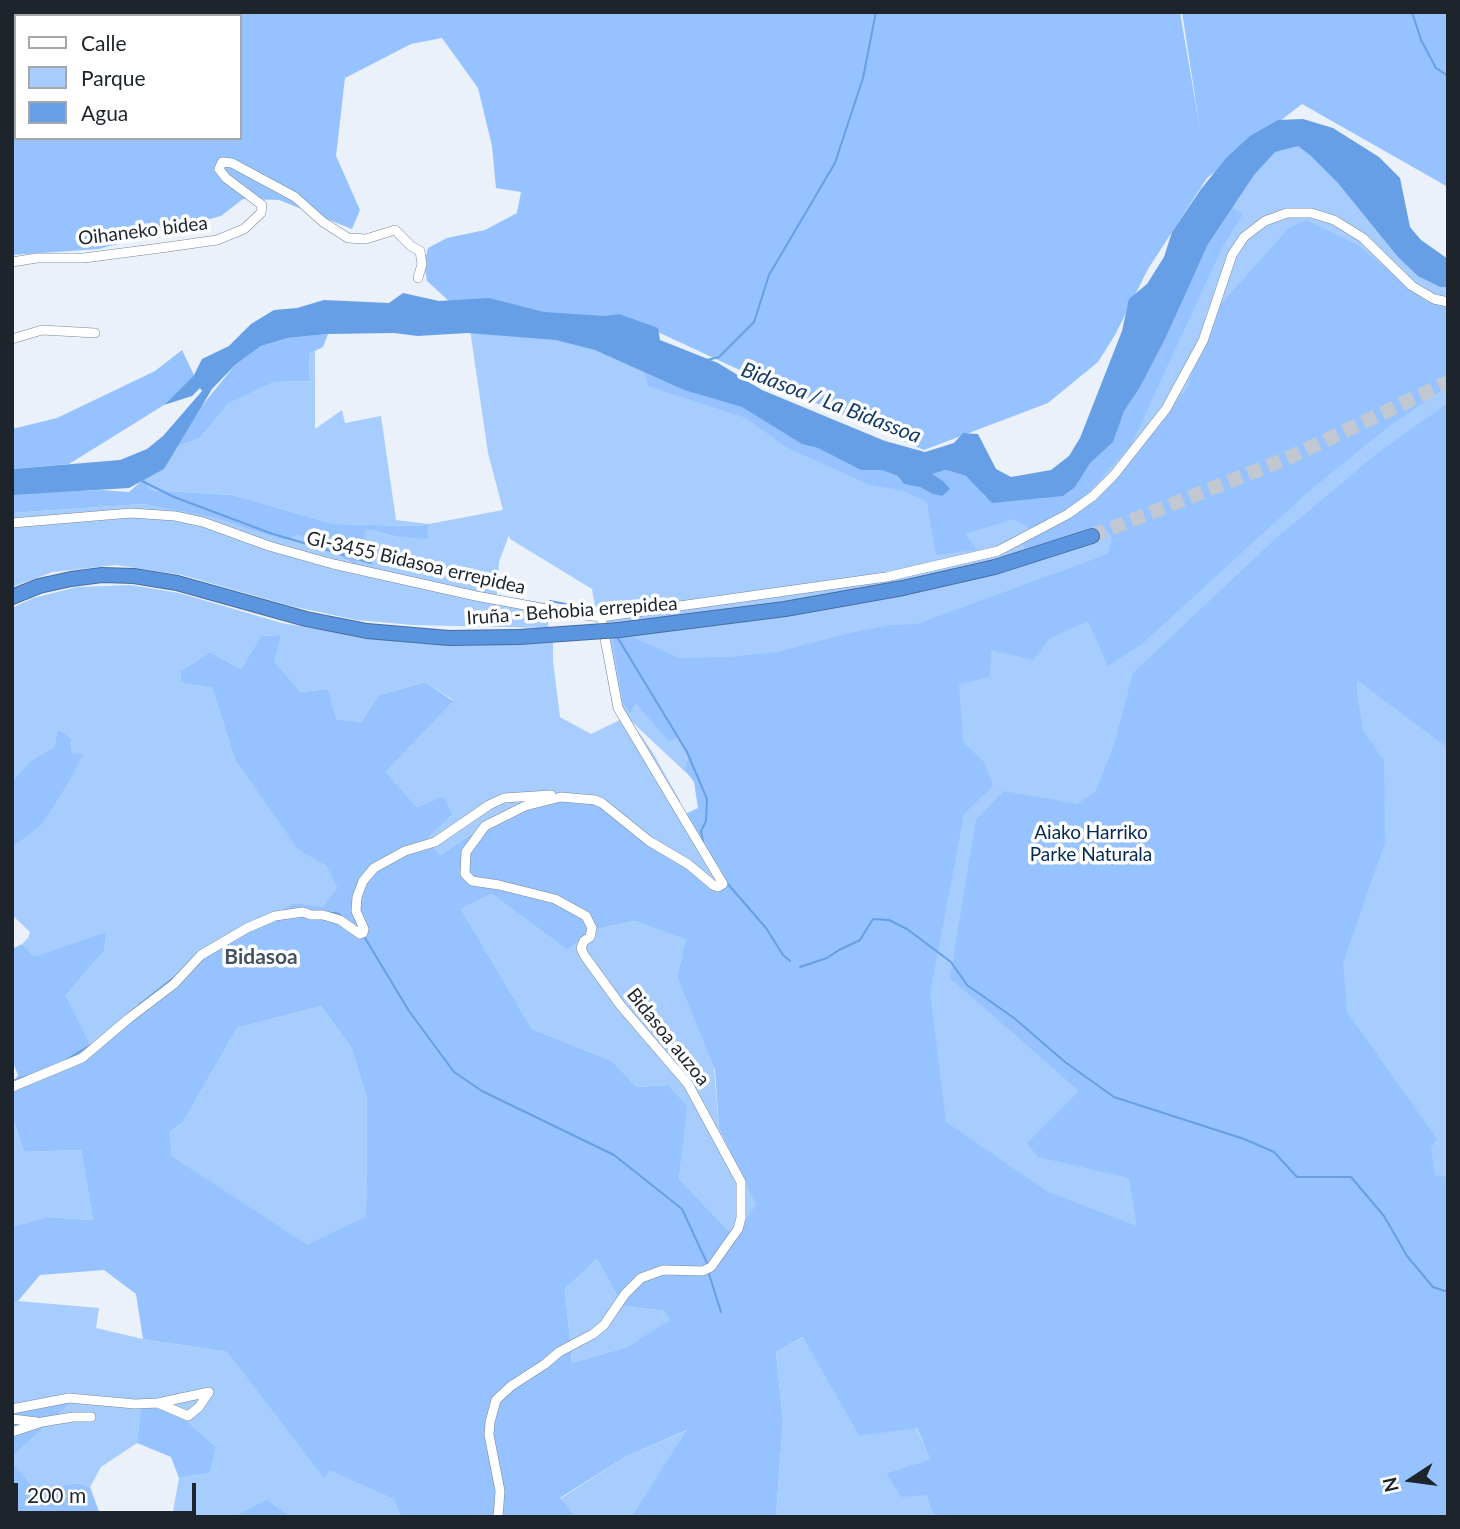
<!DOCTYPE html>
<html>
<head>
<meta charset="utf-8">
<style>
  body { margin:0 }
  #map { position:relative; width:1460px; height:1529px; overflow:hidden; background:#eaf1fa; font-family:Lato,sans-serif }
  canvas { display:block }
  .frame { position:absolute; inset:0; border:14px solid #1d242c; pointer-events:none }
  .legend { position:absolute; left:14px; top:14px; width:228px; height:126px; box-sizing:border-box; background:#fff; border:2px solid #a5a7ab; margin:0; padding:9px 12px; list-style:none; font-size:21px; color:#1d242c }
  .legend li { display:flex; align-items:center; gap:14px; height:35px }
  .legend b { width:35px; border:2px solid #a5a7ab }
  .north { position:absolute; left:1376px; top:1445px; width:70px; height:70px; -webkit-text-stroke:5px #fff; paint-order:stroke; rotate:257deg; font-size:19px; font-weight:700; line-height:28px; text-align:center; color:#1d242c }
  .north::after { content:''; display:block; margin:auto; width:24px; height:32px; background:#1d242c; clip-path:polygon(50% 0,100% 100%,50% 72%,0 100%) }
  .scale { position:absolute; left:14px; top:1483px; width:182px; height:32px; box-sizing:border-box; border:4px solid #1d242c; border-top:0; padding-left:9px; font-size:21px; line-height:24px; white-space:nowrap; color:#1d242c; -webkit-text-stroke:5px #fff; paint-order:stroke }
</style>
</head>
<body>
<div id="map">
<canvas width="1460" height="1529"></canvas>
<div class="frame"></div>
<ul class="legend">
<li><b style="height:9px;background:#fff"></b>Calle</li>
<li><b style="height:19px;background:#a7cdff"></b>Parque</li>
<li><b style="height:19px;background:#679fe7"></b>Agua</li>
</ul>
<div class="north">N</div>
<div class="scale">200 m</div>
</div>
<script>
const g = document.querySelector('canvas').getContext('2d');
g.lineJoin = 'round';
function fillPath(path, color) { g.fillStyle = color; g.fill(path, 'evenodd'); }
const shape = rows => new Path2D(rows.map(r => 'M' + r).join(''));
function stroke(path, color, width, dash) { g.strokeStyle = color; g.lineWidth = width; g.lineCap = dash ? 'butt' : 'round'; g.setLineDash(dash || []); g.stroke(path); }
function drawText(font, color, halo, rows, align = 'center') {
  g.font = font + ' Lato,sans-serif'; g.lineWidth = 7; g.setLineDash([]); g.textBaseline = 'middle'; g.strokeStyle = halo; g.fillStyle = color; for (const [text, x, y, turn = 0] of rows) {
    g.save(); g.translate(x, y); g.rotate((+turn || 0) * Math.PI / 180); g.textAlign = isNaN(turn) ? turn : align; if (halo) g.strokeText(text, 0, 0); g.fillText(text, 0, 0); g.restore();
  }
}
const green = shape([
  [1287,133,1305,138,1325,155,1360,196,1407,242,1430,262,1448,269,1448,1517,1133,1517,1169,1508,1194,1493,1180,1389,1212,1355,1248,1414,1288,1400,1342,1390,1331,1361,1310,1348,1254,1322,1200,1321,1152,1336,1145,1312,1130,1295,1107,1292,1090,1312,1064,1316,1068,1288,1054,1242,974,1204,929,1208,904,1227,888,1275,840,1270,803,1212,785,1110,755,1083,714,1066,719,1128,757,1206,734,1236,679,1179,686,1106,668,1085,637,1087,612,1061,532,1029,461,909,492,894,567,950,593,930,635,921,674,934,680,902,735,923,741,909,707,828,696,782,631,721,653,753,680,801,679,804,727,884,712,889,689,870,640,839,599,804,555,801,493,820,440,855,425,839,453,814,443,798,417,807,384,772,453,700,425,682,379,695,361,722,335,719,328,689,301,692,273,662,281,635,261,636,241,669,210,652,181,671,181,683,212,688,235,760,298,848,326,866,337,888,323,908,294,903,200,953,92,1050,66,995,104,951,107,933,34,958,22,944,28,938,30,932,12,915,12,848,42,825,70,781,82,755,72,753,71,738,58,729,54,747,30,761,12,782,12,608,33,598,77,587,131,585,179,593,282,623,345,634,436,644,530,641,553,643,553,661,560,717,591,734,626,717,612,703,592,589,510,539,509,535,499,562,497,595,550,604,548,628,413,625,356,620,291,606,182,575,116,565,53,572,12,587,12,513,143,504,212,516,286,541,297,535,355,565,366,531,371,530,398,537,428,538,429,524,418,526,334,524,233,495,148,490,145,478,164,469,176,447,200,438,228,404,274,382,310,381,309,354,315,351,315,429,342,410,345,423,381,416,396,520,429,524,503,510,488,453,469,323,522,318,602,337,714,382,848,444,914,468,953,473,1004,493,1040,488,1066,476,1085,455,1104,422,1138,354,1160,296,1192,234,1239,166,1266,141],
  [682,955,709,960,713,979,696,1022,677,977],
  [321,1006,352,1049,367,1099,366,1216,307,1246,172,1156,170,1132,183,1122,237,1028],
  [12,1116,24,1152,81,1150,93,1220,46,1217,12,1227],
  [597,1259,623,1306,664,1311,671,1320,627,1347,572,1363,565,1289],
  [18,1301,99,1308,96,1328,143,1339,227,1352,324,1477,330,1471,393,1499,401,1517,291,1517,267,1499,232,1517,172,1517,179,1478,210,1473,216,1447,178,1413,141,1407,137,1443,101,1467,90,1487,77,1483,34,1490,12,1462,12,1457,48,1424,12,1406,12,1303],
  [804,1337,859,1436,916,1427,930,1459,886,1473,926,1495,934,1517,776,1517,783,1421,776,1352],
  [688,1430,631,1517,576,1517,560,1499,625,1457]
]);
const forest = shape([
  [12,12,1180,12,1200,129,1182,12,1448,12,1448,187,1302,104,1207,178,1148,269,1115,335,1098,362,1048,403,924,450,731,366,634,321,550,317,450,302,427,281,424,264,428,248,447,238,485,230,517,213,521,192,496,188,492,146,478,88,442,38,411,44,345,78,336,156,360,210,352,229,279,200,243,199,221,216,99,249,12,255],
  [16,16,240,16,240,138,16,138],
  [1231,206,1243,214,1222,248,1131,445,1081,501,1031,529,1014,519,965,534,977,550,936,555,927,502,904,491,870,485,786,447,746,418,648,386,645,373,684,390,742,407,802,444,818,448,861,470,882,470,898,476,904,484,920,487,933,494,942,496,943,481,931,474,945,470,965,475,980,489,984,497,1041,499,1075,487,1090,463,1113,442,1124,411,1140,387,1165,339,1208,244],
  [1306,220,1358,245,1425,301,1448,306,1448,386,1392,424,1308,492,1142,644,1108,666,1088,621,1050,638,1033,660,991,650,990,677,959,684,963,742,984,762,993,786,964,814,930,993,946,1122,1048,1192,1137,1226,1129,1178,1038,1157,1027,1143,1079,1091,950,978,976,820,1004,791,1077,804,1096,791,1114,745,1133,673,1275,539,1379,452,1448,403,1448,748,1357,680,1357,694,1363,730,1384,761,1385,842,1343,963,1347,1012,1437,1139,1431,1148,1435,1175,1448,1177,1448,1517,934,1517,926,1495,901,1497,886,1473,930,1459,917,1428,859,1436,803,1337,776,1352,783,1421,776,1517,631,1517,687,1430,625,1457,560,1498,576,1517,401,1517,393,1499,330,1471,324,1478,227,1352,143,1339,136,1294,104,1270,40,1275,18,1301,12,1303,12,1227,46,1217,93,1220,81,1150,24,1152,12,1116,12,1086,18,1075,12,1060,12,949,22,944,34,957,107,932,104,951,66,995,92,1049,200,953,294,903,323,907,337,888,326,866,298,849,235,760,212,688,181,683,181,671,210,652,241,669,261,636,281,635,274,662,301,692,328,689,336,719,361,722,379,695,425,682,453,701,385,772,417,807,443,797,453,814,426,839,440,855,493,820,555,801,599,804,637,837,689,870,712,889,726,884,685,814,698,808,694,782,684,768,687,766,685,763,688,760,688,757,677,737,669,742,636,703,630,713,623,703,612,636,628,635,679,658,728,657,777,652,854,632,892,625,917,624,1108,554,1112,538,1102,524,1025,549,1022,543,1079,513,1186,389,1220,305,1289,228],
  [492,894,567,950,593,930,635,921,686,939,677,977,715,1069,719,1128,756,1205,734,1236,679,1179,687,1106,668,1085,637,1087,612,1061,532,1029,461,909],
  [321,1006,352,1049,367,1099,366,1216,307,1245,172,1156,170,1132,183,1122,237,1028],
  [597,1259,623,1306,664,1311,670,1320,627,1347,572,1363,565,1289],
  [328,334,323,347,309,354,310,381,274,382,228,404,200,438,176,447,196,413,235,365,261,346,288,338],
  [182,350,194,375,164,405,69,464,12,469,12,429,57,418,155,371],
  [145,478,149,490,233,495,334,524,418,526,429,524,428,539,398,537,371,530,366,531,356,565,297,535,286,541,212,517,143,504,12,513,12,494,101,490,129,492],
  [58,729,71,738,72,753,83,754,70,781,42,825,12,848,12,782,30,761,54,747],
  [71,1402,48,1424,12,1457,12,1406],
  [141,1406,178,1413,216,1447,210,1473,179,1478,171,1457,137,1443],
  [12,1462,35,1490,77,1483,90,1487,101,1517,12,1517],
  [267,1499,291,1517,232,1517]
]);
const water = shape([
  [1303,119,1333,128,1379,157,1400,178,1410,227,1421,240,1448,259,1448,287,1440,287,1418,276,1398,257,1338,183,1310,155,1298,146,1275,152,1254,175,1208,244,1165,339,1140,387,1124,411,1113,442,1090,463,1075,487,1063,496,992,503,965,475,945,470,932,474,943,481,950,489,942,496,933,494,920,487,904,484,898,476,882,470,861,470,818,448,802,444,742,407,684,390,595,350,556,340,467,333,418,336,394,333,328,334,288,338,261,346,235,365,212,389,164,469,129,488,12,495,12,469,120,460,147,449,163,436,202,391,200,388,192,396,164,405,194,375,202,359,229,346,251,324,274,310,297,308,324,300,389,303,403,293,439,301,489,298,544,312,605,316,619,314,658,328,660,340,718,363,762,390,885,441,925,452,954,443,963,433,978,434,996,469,1011,477,1051,470,1069,456,1080,438,1122,331,1129,299,1147,284,1164,257,1172,232,1201,189,1227,157,1250,136,1278,120]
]);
const stream = shape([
  [1412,12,1421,40,1436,68,1448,76],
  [707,360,719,357,754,322,769,275,835,163,863,78,876,12],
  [142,481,174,497,270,533,371,563],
  [550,601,587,608],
  [616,635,687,752,707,799,706,821,701,831,703,842],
  [727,883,766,928,783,955,790,961],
  [329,913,336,913,340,915],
  [365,938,409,1011,454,1072,482,1091,614,1155,682,1209,707,1263],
  [800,967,827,958,839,950,860,940,873,919,889,920,907,929,951,962,967,985,1014,1018,1065,1062,1114,1097,1244,1139,1274,1152,1297,1177,1351,1177,1384,1216,1407,1256,1433,1287,1448,1292],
  [139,1005,176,976],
  [66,1060,94,1043],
  [12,1081,28,1076],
  [709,1274,721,1312]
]);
const river = shape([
  [958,468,1003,482]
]);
const highwayTunnel = shape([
  [1092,536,1288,458,1448,382]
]);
const minor = shape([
  [12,262,37,258,84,258,168,247,217,240,244,229,261,213,262,205,226,178,219,169,222,162,232,163,295,197,323,222,348,238,366,239,395,230,411,246,420,251,422,264,418,278],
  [12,339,42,330,95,333],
  [12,523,131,513,175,516,203,522,269,546,333,564,476,596,568,613,601,617,886,577,998,551,1068,514,1093,496,1114,475,1166,409,1203,341,1232,255,1244,237,1265,221,1287,213,1311,213,1334,220,1363,238,1412,286,1434,299,1448,302],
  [12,1087,82,1058,128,1019,174,984,201,955,247,928,275,916,303,912,311,915,323,915,340,920,360,934,363,933,364,929,356,911,357,897,363,881,374,868,405,851,435,842,489,805,504,798,551,795],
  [12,1409,69,1398,135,1404,158,1403,209,1392,199,1407,188,1416,158,1403],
  [12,1419,37,1422],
  [12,1432,42,1422,73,1417,91,1417],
  [498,1517,500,1491,489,1435,490,1422,496,1400,511,1386,545,1364,559,1352,593,1334,604,1325,625,1294,641,1278,663,1270,703,1271,711,1267,738,1229,741,1218,741,1182,688,1084,621,1006,584,955,581,948,584,941,590,937,592,928,586,916,555,899,499,885,472,881,465,874,466,852,485,826,525,806,561,797,595,800,602,803,649,841,688,864,713,885,718,887,723,884,618,708,601,617]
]);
const highway = shape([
  [12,597,39,586,71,579,102,575,134,576,177,583,306,619,367,631,449,638,519,637],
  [619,630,785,609,903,588,995,567,1092,536]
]);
const highwayBridge = shape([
  [519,637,619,630]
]);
const streetNames = [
  ["Oihaneko bidea",143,231,-7],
  ["GI-3455 Bidasoa errepidea",416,563,13],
  ["Iruña - Behobia errepidea",572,611,-4],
  ["Bidasoa auzoa",668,1037,51]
];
const parkNames = [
  ["Aiako Harriko",1091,833],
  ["Parke Naturala",1091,855]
];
const waterNames = [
  ["Bidasoa / La Bidassoa",831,403,21]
];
const neighbourhoodNames = [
  ["Bidasoa",261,957]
];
fillPath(green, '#a7cdff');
fillPath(forest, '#96c3ff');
fillPath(water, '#679fe7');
stroke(stream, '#679fe7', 2);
stroke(river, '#679fe7', 10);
stroke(highwayTunnel, '#c1c8d1', 14, [14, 7]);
stroke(minor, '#78889d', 10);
stroke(highway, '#466da0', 16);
stroke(minor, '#fff', 9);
stroke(highway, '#5c95df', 14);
stroke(highwayBridge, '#466da0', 16, []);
stroke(highwayBridge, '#5c95df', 14);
drawText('19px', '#1d242c', '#fff', streetNames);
drawText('19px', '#032a57', '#fff', parkNames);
drawText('italic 21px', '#153b69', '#fff', waterNames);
drawText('bold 21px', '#435265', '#fff', neighbourhoodNames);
</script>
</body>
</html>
